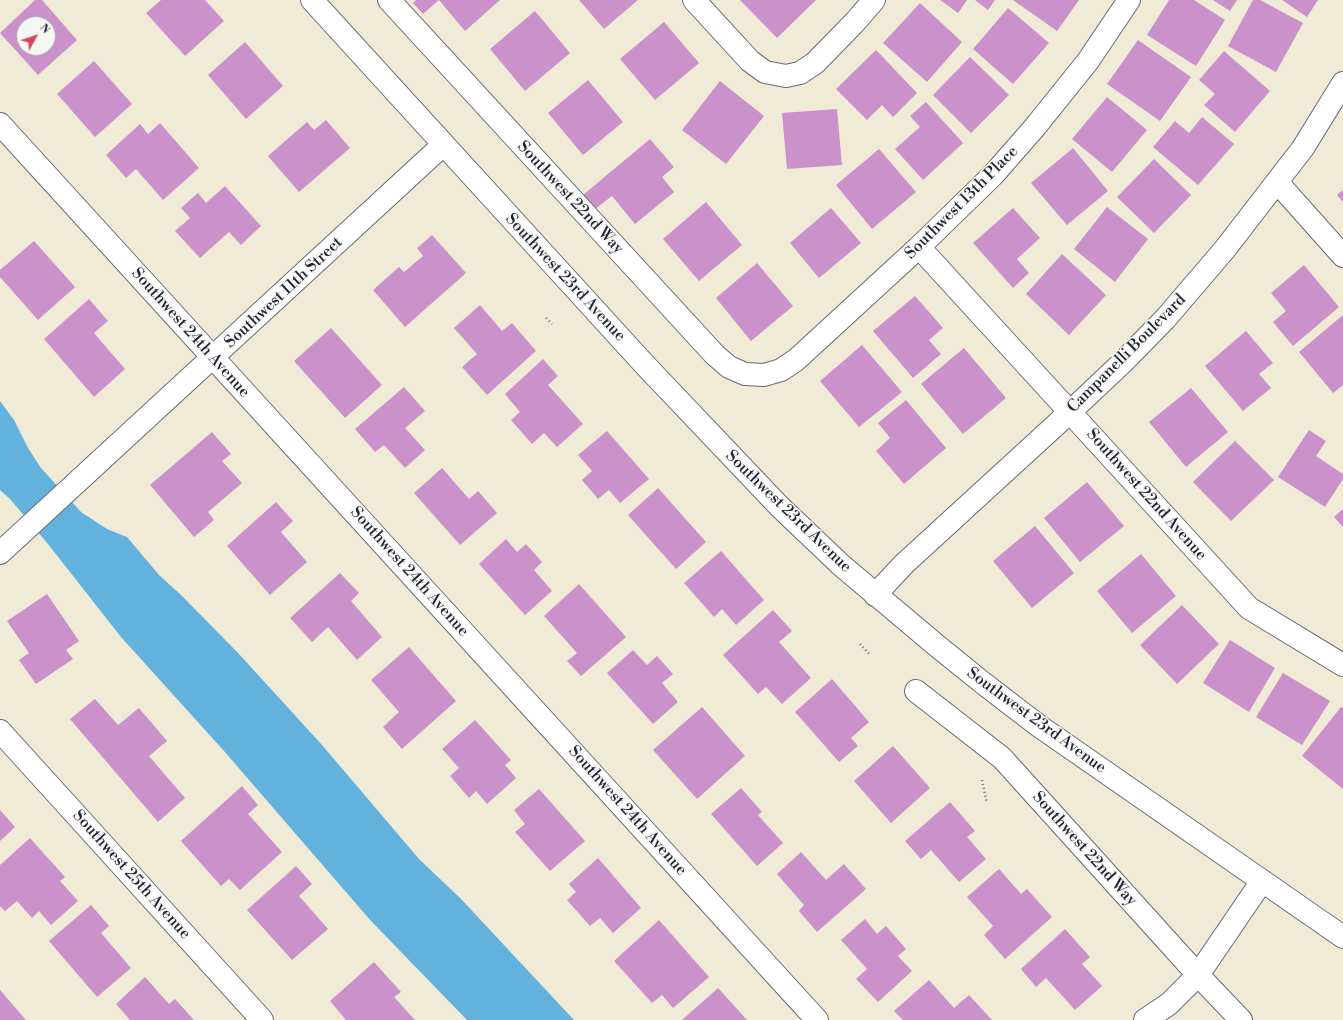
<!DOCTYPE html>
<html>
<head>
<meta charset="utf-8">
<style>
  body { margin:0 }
  #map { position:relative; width:1343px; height:1020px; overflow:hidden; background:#f0ebd7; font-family:"Libre Bodoni",serif }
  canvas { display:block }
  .north { position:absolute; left:16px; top:16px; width:40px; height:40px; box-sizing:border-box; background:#f6f6f2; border:1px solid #a1a1a9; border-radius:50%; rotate:50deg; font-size:11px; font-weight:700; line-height:16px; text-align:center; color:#22223b }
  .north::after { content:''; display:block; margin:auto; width:14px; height:18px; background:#d1495b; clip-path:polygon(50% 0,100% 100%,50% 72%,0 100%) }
</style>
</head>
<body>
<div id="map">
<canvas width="1343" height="1020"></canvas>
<div class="north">N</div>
</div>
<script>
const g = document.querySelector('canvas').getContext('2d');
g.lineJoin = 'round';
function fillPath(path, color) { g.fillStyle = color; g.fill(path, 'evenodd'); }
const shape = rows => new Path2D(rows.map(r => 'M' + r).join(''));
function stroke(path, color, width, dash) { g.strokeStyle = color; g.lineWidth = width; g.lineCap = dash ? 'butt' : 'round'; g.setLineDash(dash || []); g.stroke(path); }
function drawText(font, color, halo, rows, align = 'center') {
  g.font = font + ' "Libre Bodoni",serif'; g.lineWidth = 3; g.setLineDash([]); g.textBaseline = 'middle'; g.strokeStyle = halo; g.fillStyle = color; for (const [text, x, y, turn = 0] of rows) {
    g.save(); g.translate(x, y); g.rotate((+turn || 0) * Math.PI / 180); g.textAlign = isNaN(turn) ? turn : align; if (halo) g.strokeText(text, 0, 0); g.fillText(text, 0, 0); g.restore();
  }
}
const water = shape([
  [0,401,14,420,28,448,41,468,81,512,107,529,127,537,159,575,181,595,239,654,322,745,419,859,461,899,574,1020,467,1020,371,921,224,751,121,637,48,544,10,499,0,490]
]);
const building = shape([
  [35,0,42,0,77,40,38,75,0,33],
  [24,24,48,24,48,48,24,48],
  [161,0,205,0,224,21,185,56,146,13],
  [416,0,500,0,465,31,439,0,423,14,413,3],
  [579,0,638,0,604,29],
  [740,0,816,0,777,38],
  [940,0,967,0,958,13],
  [975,0,995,0,988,10],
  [1013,0,1079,0,1057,31],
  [1169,0,1194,0,1225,20,1196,66,1147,35],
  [1213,0,1237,0,1230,11],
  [1253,0,1260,0,1303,23,1276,72,1228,46],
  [1282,0,1318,0,1307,17],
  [920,3,962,42,927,82,883,43],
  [1008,8,1049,43,1013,84,973,49],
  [535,11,570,53,525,91,490,49],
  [664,22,699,63,655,100,620,59],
  [1138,40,1191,77,1160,121,1107,84],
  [245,42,283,86,246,119,208,75],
  [876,50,917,93,893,117,882,105,867,120,836,89],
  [1224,51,1270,91,1235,132,1204,105,1215,94,1199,80],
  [970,57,1009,95,971,133,933,95],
  [94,61,132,104,95,137,57,94],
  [588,80,623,122,583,155,548,113],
  [720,81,764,116,726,164,682,130],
  [1107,97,1147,130,1112,172,1072,139],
  [926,102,963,143,923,180,895,149,920,127,910,116],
  [837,109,842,165,787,169,782,113],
  [1202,117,1234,144,1198,185,1153,147,1175,121,1189,133],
  [326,120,350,148,299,192,268,156,307,122,314,130],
  [160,123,199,168,163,200,136,169,126,178,106,155,140,124,148,134],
  [650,139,674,167,662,177,674,192,635,224,612,196,595,209,583,195],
  [1073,148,1108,191,1067,225,1031,183],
  [879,149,916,192,872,229,836,185],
  [1154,159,1191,195,1154,233,1117,197],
  [225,186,261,226,241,245,229,232,200,258,175,231,190,218,181,208,198,193,206,203],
  [1343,190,1343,202,1337,195],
  [706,202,742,245,699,281,663,239],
  [1107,207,1148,239,1115,282,1074,249],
  [831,208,861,243,819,278,790,243],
  [1013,208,1040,238,1017,259,1029,273,1013,288,973,243],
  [432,235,466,273,405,327,373,290,399,267,404,272,423,256,417,248],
  [34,241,75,287,38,320,0,277,0,270],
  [1062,254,1106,295,1069,335,1026,294],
  [757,263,793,306,751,341,716,298],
  [1304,265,1339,307,1293,346,1273,322,1286,311,1271,293],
  [915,296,943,328,929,340,941,354,913,378,873,331],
  [89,299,108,321,94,333,125,369,94,397,44,339],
  [480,305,502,331,512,323,536,351,487,395,462,367,477,354,454,328],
  [1343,315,1343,385,1333,393,1299,352],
  [331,328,382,385,345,418,294,361],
  [1246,331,1273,363,1259,374,1271,388,1243,411,1205,366],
  [862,345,902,392,859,427,820,381],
  [964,348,1006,398,963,434,921,384],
  [543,359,558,376,548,385,583,424,557,447,544,433,532,444,511,420,520,412,505,394],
  [404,387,425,411,405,428,425,450,405,468,384,445,375,452,355,429],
  [1191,388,1228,432,1186,467,1149,422],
  [906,400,946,448,904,484,876,451,890,438,878,423],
  [1309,430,1326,441,1316,456,1343,474,1343,479,1325,507,1278,477],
  [607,431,649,479,620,503,609,490,598,499,582,480,592,471,578,455],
  [212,432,231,454,222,461,242,483,208,512,214,520,194,537,150,485],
  [1235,441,1274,480,1231,521,1193,482],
  [442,468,469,499,478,491,497,513,460,545,414,493],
  [1087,482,1124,526,1080,562,1044,518],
  [658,488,706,542,676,569,628,515],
  [276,502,293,521,281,532,307,562,270,595,227,546],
  [1343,509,1343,527,1334,517],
  [1035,526,1074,573,1032,608,993,561],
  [506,539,517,552,526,544,542,562,534,570,552,591,525,615,479,564],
  [721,551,764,600,736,625,722,609,714,617,684,583],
  [1141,554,1176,596,1132,633,1097,591],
  [340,573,359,593,351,601,382,637,357,660,328,627,312,642,290,618],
  [579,584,626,637,581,676,567,661,577,653,544,616],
  [47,594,79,641,66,650,73,659,36,684,19,660,29,653,7,621],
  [1182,605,1219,644,1177,684,1140,645],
  [773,610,792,631,779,642,811,678,782,704,766,687,758,694,723,655],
  [1230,640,1275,668,1249,712,1203,683],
  [409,647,456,701,402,749,383,727,399,712,371,680],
  [633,650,647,665,657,656,673,674,662,683,678,702,653,724,607,673],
  [1283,673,1330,701,1302,745,1256,717],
  [832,679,869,722,851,738,858,746,839,762,795,712],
  [95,699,118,725,139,708,167,741,149,756,185,798,158,822,70,719],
  [702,707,745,756,697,799,653,750],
  [1341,707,1343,708,1343,789,1302,756],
  [475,720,511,760,505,765,516,778,487,804,476,791,469,798,450,776,459,768,442,749],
  [893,746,930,788,891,823,854,781],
  [242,786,258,805,248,814,282,852,240,890,229,879,221,886,181,841],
  [741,788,762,812,758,815,783,843,757,866,711,814],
  [539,789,585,841,550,871,515,832,525,824,514,810],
  [950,802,975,831,967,837,986,859,959,882,931,850,921,859,905,841],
  [0,810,15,827,0,841],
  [30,838,65,877,60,881,78,901,51,925,39,911,32,918,17,901,5,911,0,906,0,865],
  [801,852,826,880,844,864,866,889,817,932,799,911,804,905,777,874],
  [598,858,641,908,613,933,600,918,590,926,567,900,576,892,569,884],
  [296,866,312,884,299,896,328,929,292,960,247,910],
  [999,869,1021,894,1027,889,1052,917,1005,959,984,935,993,926,967,897],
  [91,905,109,926,101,933,131,968,97,997,49,941],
  [865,919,877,934,886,926,906,949,898,956,912,971,878,1002,856,979,867,969,841,940],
  [659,920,709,977,673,1008,662,995,652,1003,614,961],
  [1065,929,1090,957,1082,964,1102,986,1075,1010,1046,978,1036,987,1021,969],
  [374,962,401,992,394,997,415,1020,346,1020,330,1001],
  [145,977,169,1004,175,999,194,1020,130,1020,116,1004],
  [929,980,954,1008,969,995,992,1020,903,1020,894,1011],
  [718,988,747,1020,682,1020],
  [0,990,26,1020,0,1020]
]);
const path = shape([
  [546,318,552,324],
  [860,644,870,655],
  [982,780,987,803]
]);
const minor = shape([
  [389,0,715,355,729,367,745,374,764,375,781,370,796,360,919,247,993,175,1035,127,1088,61,1129,0],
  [694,0,750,61,765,72,786,76,800,73,815,63,855,22,874,0],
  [0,124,817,1020],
  [1277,182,1343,256],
  [919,247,1249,608,1343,665],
  [0,553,443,145],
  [875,595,904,564,1070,412,1123,362,1166,318,1225,249,1303,148,1343,83],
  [916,691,1002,758,1198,975,1241,1020],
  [0,731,262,1020],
  [1145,1020,1169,1004,1198,975,1262,881]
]);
const tertiary = shape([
  [312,0,645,365,779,506,841,565,936,645,983,683,1039,726,1343,937]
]);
const streetNames = [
  ["Southwest 22nd Way",570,198,47],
  ["Southwest 13th Place",962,203,-45],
  ["Southwest 23rd Avenue",565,278,47],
  ["Southwest 11th Street",284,293,-43],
  ["Southwest 24th Avenue",190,333,48],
  ["Campanelli Boulevard",1127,354,-45],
  ["Southwest 22nd Avenue",1146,495,48],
  ["Southwest 23rd Avenue",788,512,44],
  ["Southwest 24th Avenue",409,572,48],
  ["Southwest 23rd Avenue",1036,721,36],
  ["Southwest 24th Avenue",627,811,48],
  ["Southwest 22nd Way",1084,849,48],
  ["Southwest 25th Avenue",131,875,48]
];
fillPath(water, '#63b1dd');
fillPath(building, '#ca91cb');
stroke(minor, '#6a6872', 24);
stroke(tertiary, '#6a6872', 24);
stroke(path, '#6a6872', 2.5, [1, 3]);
stroke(minor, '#fff', 22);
stroke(tertiary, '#fff', 22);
drawText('16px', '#22223b', '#f6f6f2', streetNames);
</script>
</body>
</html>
